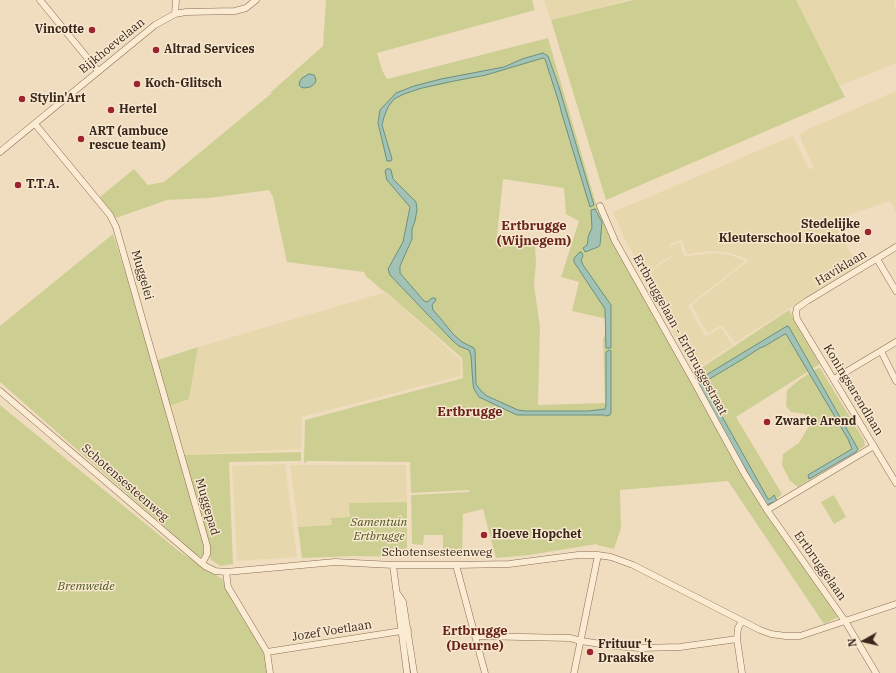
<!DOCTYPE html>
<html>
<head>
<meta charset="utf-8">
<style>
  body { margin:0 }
  #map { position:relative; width:896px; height:673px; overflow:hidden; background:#f0ddbf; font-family:"IBM Plex Serif",serif }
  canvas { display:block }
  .north { position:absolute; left:844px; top:621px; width:40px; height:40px; -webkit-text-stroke:3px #f7e8cf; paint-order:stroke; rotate:262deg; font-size:11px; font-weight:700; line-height:16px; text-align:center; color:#39271c }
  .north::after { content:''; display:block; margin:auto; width:14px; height:18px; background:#39271c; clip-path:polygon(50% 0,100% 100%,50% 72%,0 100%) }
</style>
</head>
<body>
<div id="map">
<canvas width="896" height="673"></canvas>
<div class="north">N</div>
</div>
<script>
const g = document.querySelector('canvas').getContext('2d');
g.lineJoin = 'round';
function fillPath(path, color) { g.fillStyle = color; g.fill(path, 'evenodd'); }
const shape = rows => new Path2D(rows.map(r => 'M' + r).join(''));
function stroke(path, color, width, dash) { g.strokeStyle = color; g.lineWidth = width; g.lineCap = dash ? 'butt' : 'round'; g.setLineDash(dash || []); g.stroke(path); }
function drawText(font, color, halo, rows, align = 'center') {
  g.font = font + ' "IBM Plex Serif",serif'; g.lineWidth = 3; g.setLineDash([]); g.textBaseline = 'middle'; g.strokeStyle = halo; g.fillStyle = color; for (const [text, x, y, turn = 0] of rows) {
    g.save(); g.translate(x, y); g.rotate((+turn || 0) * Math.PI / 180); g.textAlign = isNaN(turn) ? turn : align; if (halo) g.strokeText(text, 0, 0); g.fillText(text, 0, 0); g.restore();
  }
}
const farmland = shape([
  [544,0,629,0,551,20],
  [796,0,894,0,896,13,896,63,840,86],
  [896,91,896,213,890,201,832,221,858,265,735,343,722,325,707,333,692,305,749,260,731,253,711,251,687,254,682,240,669,244,671,250,671,246,680,242,684,257,695,255,715,253,730,255,745,261,688,306,705,336,721,328,733,345,694,371,645,280,656,267,672,257,672,256,660,262,646,277,625,240,613,212,793,136,809,169,814,168,802,142,800,134,806,130],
  [386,292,460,359,461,376,302,417,301,449,181,455,167,407,189,399,198,347],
  [285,464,297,557,237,561,232,466],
  [290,465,406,465,407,502,350,503,351,517,331,518,332,525,298,527]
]);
const green = shape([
  [326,0,532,0,535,10,377,53,382,70,387,79,548,38,595,201,609,232,689,376,789,310,820,364,736,417,782,494,765,509,839,617,824,624,728,481,620,490,621,528,614,549,597,545,597,544,529,555,496,558,483,509,463,514,462,556,443,557,443,535,424,535,423,545,412,544,411,495,469,492,469,490,411,493,410,462,311,461,308,461,304,463,305,420,463,378,462,358,386,292,382,290,366,276,364,272,287,262,273,197,269,190,209,198,167,200,116,218,100,197,134,169,148,185,164,182,272,93,270,93,323,46],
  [503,179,564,188,566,214,579,221,561,277,579,282,572,311,612,320,603,339,605,403,538,405,540,327,534,285,536,263,535,244,497,236],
  [633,0,796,0,845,97,606,200,551,20],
  [113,234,134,300,185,479,206,547,204,555,201,557,197,555,0,382,0,326],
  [198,347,189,399,167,407,155,361],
  [820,368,864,440,865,446,798,487,790,481,782,465,783,454,799,443,809,426,805,414,791,412,786,406,787,390,799,380,816,369],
  [0,405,180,552,222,579,264,648,267,673,0,673],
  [301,452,301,461,229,462,233,564,221,566,211,560,181,455],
  [834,495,846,517,834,524,821,502],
  [407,502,407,557,354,556,302,558,298,527,332,525,331,518,350,517,349,503]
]);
const water = shape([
  [543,53,548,56,559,87,594,205,590,207,561,111,560,106,545,59,543,58,486,75,454,81,422,88,404,94,394,99,388,107,384,117,382,125,392,159,391,161,387,161,378,123,380,110,396,93,414,86,441,79,504,67,522,59,543,53],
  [309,74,314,75,315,77,316,80,315,83,313,85,310,87,304,88,301,87,299,85,300,81,302,78,309,74],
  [387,169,390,169,391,170,393,179,416,202,417,210,415,221,412,229,412,239,400,266,400,273,424,301,427,302,432,298,435,298,436,300,432,305,433,310,441,319,453,334,462,342,474,348,475,350,476,384,481,391,487,396,518,410,525,411,588,411,605,409,606,405,606,352,609,350,611,351,611,413,610,415,606,416,604,415,517,415,479,397,474,389,473,384,471,356,469,350,459,346,453,341,390,275,388,269,403,242,410,207,387,180,385,171,387,169],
  [595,209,602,222,600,245,598,247,585,252,583,248,587,245,588,240,588,237,592,228,591,210,595,209],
  [580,252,582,253,583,256,581,260,583,265,611,305,611,348,606,348,605,309,574,262,574,258,580,252],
  [787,326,789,327,858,449,856,452,809,479,808,475,852,449,848,439,786,334,785,334,765,346,760,348,743,359,706,381,704,384,768,499,770,499,774,495,777,501,766,505,765,503,697,384,698,380,787,326]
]);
const minor = shape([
  [40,0,98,71],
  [175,14,176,0],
  [35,124,110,215,116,227,207,546,207,554,204,560,201,563],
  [0,152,155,25,175,14,186,12,235,11,246,8,256,0],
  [600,206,615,241,692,378,744,473,767,510,845,621,876,673],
  [896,247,807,301,797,308,796,313,797,319,896,483],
  [877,259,896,291],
  [881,351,896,381],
  [834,379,896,342],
  [0,391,193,556,205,566,215,571,226,572,335,562,393,565,456,565,509,564,578,555,598,555,611,557,633,565,760,630,771,634,786,636,800,636,896,604],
  [767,510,874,446],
  [393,565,407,673],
  [456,565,485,673],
  [226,572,228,587,267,652,270,673],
  [397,593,403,602,414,673],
  [742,621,738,628,737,639,742,673],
  [475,636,570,638,581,641,615,646,640,648,680,647,737,639],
  [267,652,408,630],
  [574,673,598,555]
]);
const markers = [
  [92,30,4,"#9d232e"],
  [156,50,4,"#9d232e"],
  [137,84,4,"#9d232e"],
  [22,99,4,"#9d232e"],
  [111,110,4,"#9d232e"],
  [81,139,4,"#9d232e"],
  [18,185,4,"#9d232e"],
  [868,232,4,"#9d232e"],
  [767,422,4,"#9d232e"],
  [484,535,4,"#9d232e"],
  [590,652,4,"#9d232e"]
];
const poiNames = [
  ["Vincotte",84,30,"right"],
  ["Altrad Services",164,50],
  ["Koch-Glitsch",145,84],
  ["Stylin'Art",30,99],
  ["Hertel",119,110],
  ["ART (ambuce",89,132],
  ["rescue team)",89,146],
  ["T.T.A.",26,185],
  ["Stedelijke",860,225,"right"],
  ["Kleuterschool Koekatoe",860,239,"right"],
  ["Zwarte Arend",775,422],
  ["Hoeve Hopchet",492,535],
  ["Frituur 't",598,645],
  ["Draakske",598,659]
];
const streetNames = [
  ["Bijkhoevelaan",112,46,-39],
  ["Haviklaan",841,268,-31],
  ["Muggelei",142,275,74],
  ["Ertbruggelaan - Ertbruggestraat",680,335,61],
  ["Koningsarendlaan",853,390,59],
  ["Schotensesteenweg",125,483,41],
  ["Muggepad",207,507,74],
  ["Schotensesteenweg",437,553],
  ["Ertbruggelaan",820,566,55],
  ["Jozef Voetlaan",332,631,-9]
];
const parkNames = [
  ["Samentuin",379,523],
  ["Ertbrugge",379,537],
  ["Bremweide",86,587]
];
const neighbourhoodNames = [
  ["Ertbrugge",534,226],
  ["(Wijnegem)",534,241],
  ["Ertbrugge",470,412],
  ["Ertbrugge",475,631],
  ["(Deurne)",475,646]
];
fillPath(farmland, '#e6d8ac');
fillPath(green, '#cdcf92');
fillPath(water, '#a3c2b6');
stroke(water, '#699083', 1);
stroke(minor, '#8a6d56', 7);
stroke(minor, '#fbebd3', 6);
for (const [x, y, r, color] of markers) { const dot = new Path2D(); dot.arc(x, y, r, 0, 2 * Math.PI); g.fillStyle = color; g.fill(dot); stroke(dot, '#f7e8cf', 1.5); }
drawText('bold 12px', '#39271c', '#f7e8cf', poiNames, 'left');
drawText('12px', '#39271c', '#f7e8cf', streetNames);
drawText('italic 12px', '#4e5621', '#f7e8cf', parkNames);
drawText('bold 13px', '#682219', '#f7e8cf', neighbourhoodNames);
</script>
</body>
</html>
